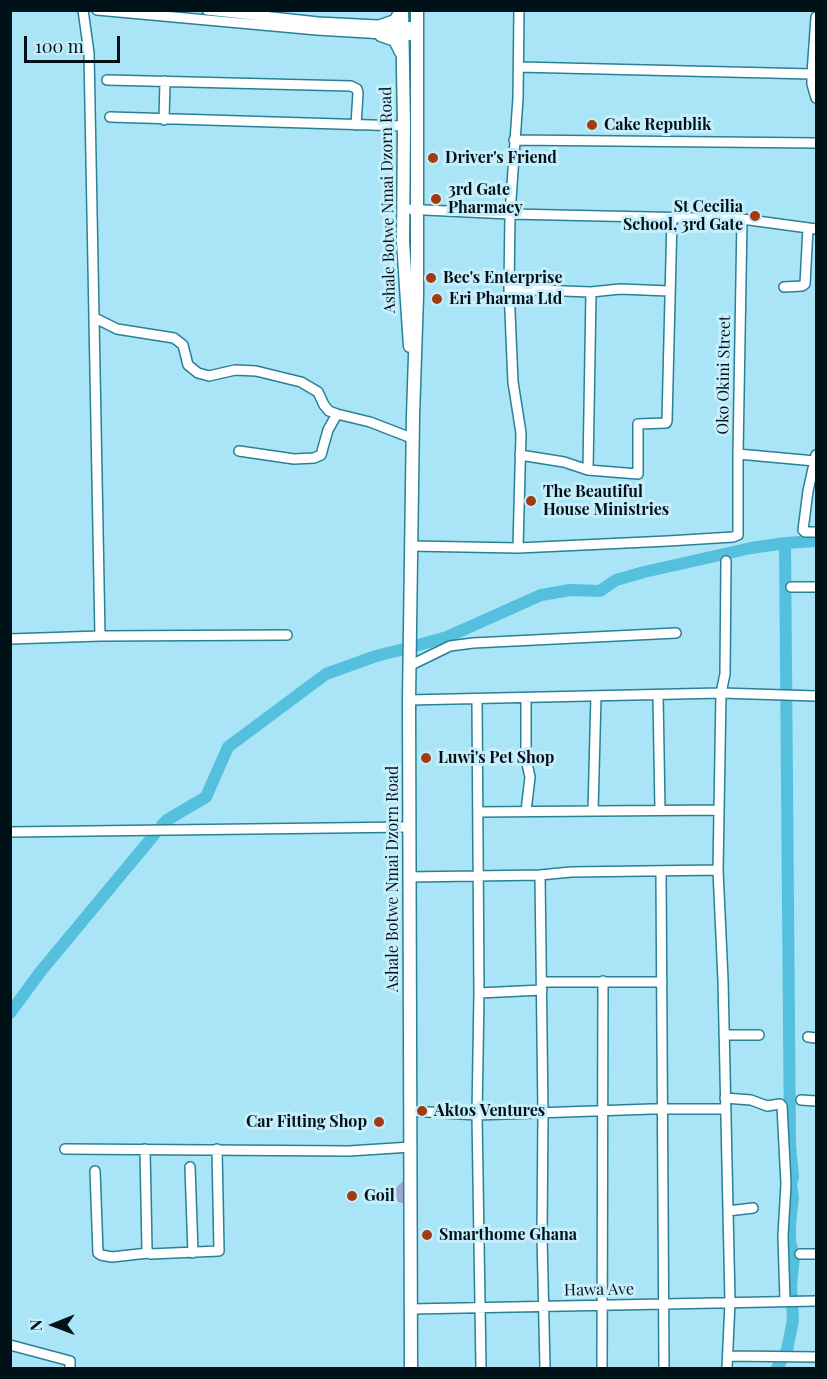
<!DOCTYPE html>
<html>
<head>
<meta charset="utf-8">
<style>
  body { margin:0 }
  #map { position:relative; width:827px; height:1379px; overflow:hidden; background:#a9e4f7; font-family:"Playfair Display",serif }
  canvas { display:block }
  .frame { position:absolute; inset:0; border:12px solid #001118; pointer-events:none }
  .north { position:absolute; left:24px; top:1295px; width:60px; height:60px; -webkit-text-stroke:4px #c7eefb; paint-order:stroke; rotate:269deg; font-size:16px; font-weight:700; line-height:24px; text-align:center; color:#001118 }
  .north::after { content:''; display:block; margin:auto; width:21px; height:27px; background:#001118; clip-path:polygon(50% 0,100% 100%,50% 72%,0 100%) }
  .scale { position:absolute; left:24px; top:36px; width:96px; height:27px; box-sizing:border-box; border:3px solid #001118; border-top:0; padding-left:8px; font-size:18px; line-height:21px; white-space:nowrap; color:#001118; -webkit-text-stroke:4px #c7eefb; paint-order:stroke }
</style>
</head>
<body>
<div id="map">
<canvas width="827" height="1379"></canvas>
<div class="frame"></div>
<div class="north">N</div>
<div class="scale">100 m</div>
</div>
<script>
const g = document.querySelector('canvas').getContext('2d');
g.lineJoin = 'round';
function fillPath(path, color) { g.fillStyle = color; g.fill(path, 'evenodd'); }
const shape = rows => new Path2D(rows.map(r => 'M' + r).join(''));
function stroke(path, color, width, dash) { g.strokeStyle = color; g.lineWidth = width; g.lineCap = dash ? 'butt' : 'round'; g.setLineDash(dash || []); g.stroke(path); }
function drawText(font, color, halo, rows, align = 'center') {
  g.font = font + ' "Playfair Display",serif'; g.lineWidth = 6; g.setLineDash([]); g.textBaseline = 'middle'; g.strokeStyle = halo; g.fillStyle = color; for (const [text, x, y, turn = 0] of rows) {
    g.save(); g.translate(x, y); g.rotate((+turn || 0) * Math.PI / 180); g.textAlign = isNaN(turn) ? turn : align; if (halo) g.strokeText(text, 0, 0); g.fillText(text, 0, 0); g.restore();
  }
}
const green = shape([
  [404,1180,408,1180,406,1204,390,1200,389,1195]
]);
const river = shape([
  [415,646,447,637,541,595,570,590,600,591,616,580,644,572,751,548,786,543],
  [162,825,167,820,206,797,228,747,326,674,376,656,404,649],
  [10,1013,41,971,154,835],
  [777,1368,787,1350,793,1320,791,1285,794,1257,790,1241,790,1224,793,1197,791,1185,793,1177,790,1145,785,543,816,541]
]);
const minor = shape([
  [83,10,89,53,100,636],
  [97,10,317,30,417,36],
  [207,10,318,22,417,27],
  [816,17,812,74,812,84,816,98],
  [519,67,812,74],
  [107,80,351,86,357,89,358,93,356,125],
  [110,117,404,126],
  [164,120,165,81],
  [514,140,816,143],
  [404,209,510,214,742,219,816,229],
  [784,287,802,286,805,284,808,228],
  [509,289,591,292,620,289,669,291],
  [95,318,117,329,174,338,183,345,188,365,198,373,209,376,235,370,256,371,301,382,318,392,324,405,329,411,337,414,370,422,414,439],
  [239,451,294,459,314,458,321,455,328,430,337,414],
  [738,454,815,461],
  [520,455,564,462,588,470,638,474,638,424,666,423,667,421,672,217],
  [816,455,808,491,803,530,805,532,816,532],
  [588,470,591,292],
  [411,546,518,548,668,541,733,537,738,535,738,454,742,219],
  [518,548,521,433,513,382,509,289,510,214,518,98,519,10],
  [726,561,725,674,721,693,718,870,723,980,730,1302,727,1368],
  [791,587,816,587],
  [10,639,100,636,287,635],
  [409,666,450,646,473,643,676,633],
  [658,695,660,810],
  [477,699,479,993,477,1115,481,1368],
  [409,700,721,693,816,696],
  [526,811,530,777,526,759,526,698],
  [593,811,596,696],
  [478,812,719,810],
  [10,832,409,827],
  [661,871,664,1368],
  [540,875,543,1114,542,1235,545,1368],
  [409,877,540,875,571,872,718,870],
  [542,982,662,982],
  [479,993,542,990],
  [724,1035,759,1035],
  [808,1037,816,1038],
  [725,1098,751,1100,767,1106,780,1104,782,1106,786,1184,783,1236,785,1301],
  [801,1100,816,1101],
  [411,1111,477,1115,652,1109,725,1109],
  [65,1149,349,1151,411,1147],
  [145,1149,147,1250,150,1254,219,1251,217,1149],
  [190,1167,193,1253],
  [95,1171,98,1253,101,1255,112,1257,148,1253],
  [728,1211,753,1208],
  [800,1254,816,1254],
  [412,1309,816,1301],
  [10,1345,70,1361,70,1368],
  [728,1356,816,1357],
  [602,1368,603,981]
]);
const major = shape([
  [402,10,404,126,403,242,410,346],
  [381,26,395,21,402,10],
  [381,35,395,40,401,52],
  [411,1368,409,700,413,416,417,296,417,10]
]);
const markers = [
  [592,125,6,"#a13b12"],
  [433,158,6,"#a13b12"],
  [436,199,6,"#a13b12"],
  [755,216,6,"#a13b12"],
  [431,278,6,"#a13b12"],
  [437,299,6,"#a13b12"],
  [531,501,6,"#a13b12"],
  [426,758,6,"#a13b12"],
  [422,1111,6,"#a13b12"],
  [379,1122,6,"#a13b12"],
  [352,1196,6,"#a13b12"],
  [427,1235,6,"#a13b12"]
];
const poiNames = [
  ["Cake Republik",604,125],
  ["Driver's Friend",445,158],
  ["3rd Gate",448,190],
  ["Pharmacy",448,208],
  ["St Cecilia",743,207,"right"],
  ["School, 3rd Gate",743,225,"right"],
  ["Bec's Enterprise",443,278],
  ["Eri Pharma Ltd",449,299],
  ["The Beautiful",543,492],
  ["House Ministries",543,510],
  ["Luwi's Pet Shop",438,758],
  ["Aktos Ventures",434,1111],
  ["Car Fitting Shop",367,1122,"right"],
  ["Goil",364,1196],
  ["Smarthome Ghana",439,1235]
];
const streetNames = [
  ["Ashale Botwe Nmai Dzorn Road",388,200,-91],
  ["Oko Okini Street",724,375,-89],
  ["Ashale Botwe Nmai Dzorn Road",393,879,-90],
  ["Hawa Ave",599,1290,-1]
];
fillPath(green, '#9fa4d1');
stroke(river, '#54c0de', 12);
stroke(minor, '#298097', 12);
stroke(major, '#298097', 15);
stroke(minor, '#fff', 9);
stroke(major, '#fff', 12);
for (const [x, y, r, color] of markers) { const dot = new Path2D(); dot.arc(x, y, r, 0, 2 * Math.PI); g.fillStyle = color; g.fill(dot); stroke(dot, '#c7eefb', 2); }
drawText('bold 16px', '#001118', '#c7eefb', poiNames, 'left');
drawText('16px', '#001118', '#c7eefb', streetNames);
</script>
</body>
</html>
